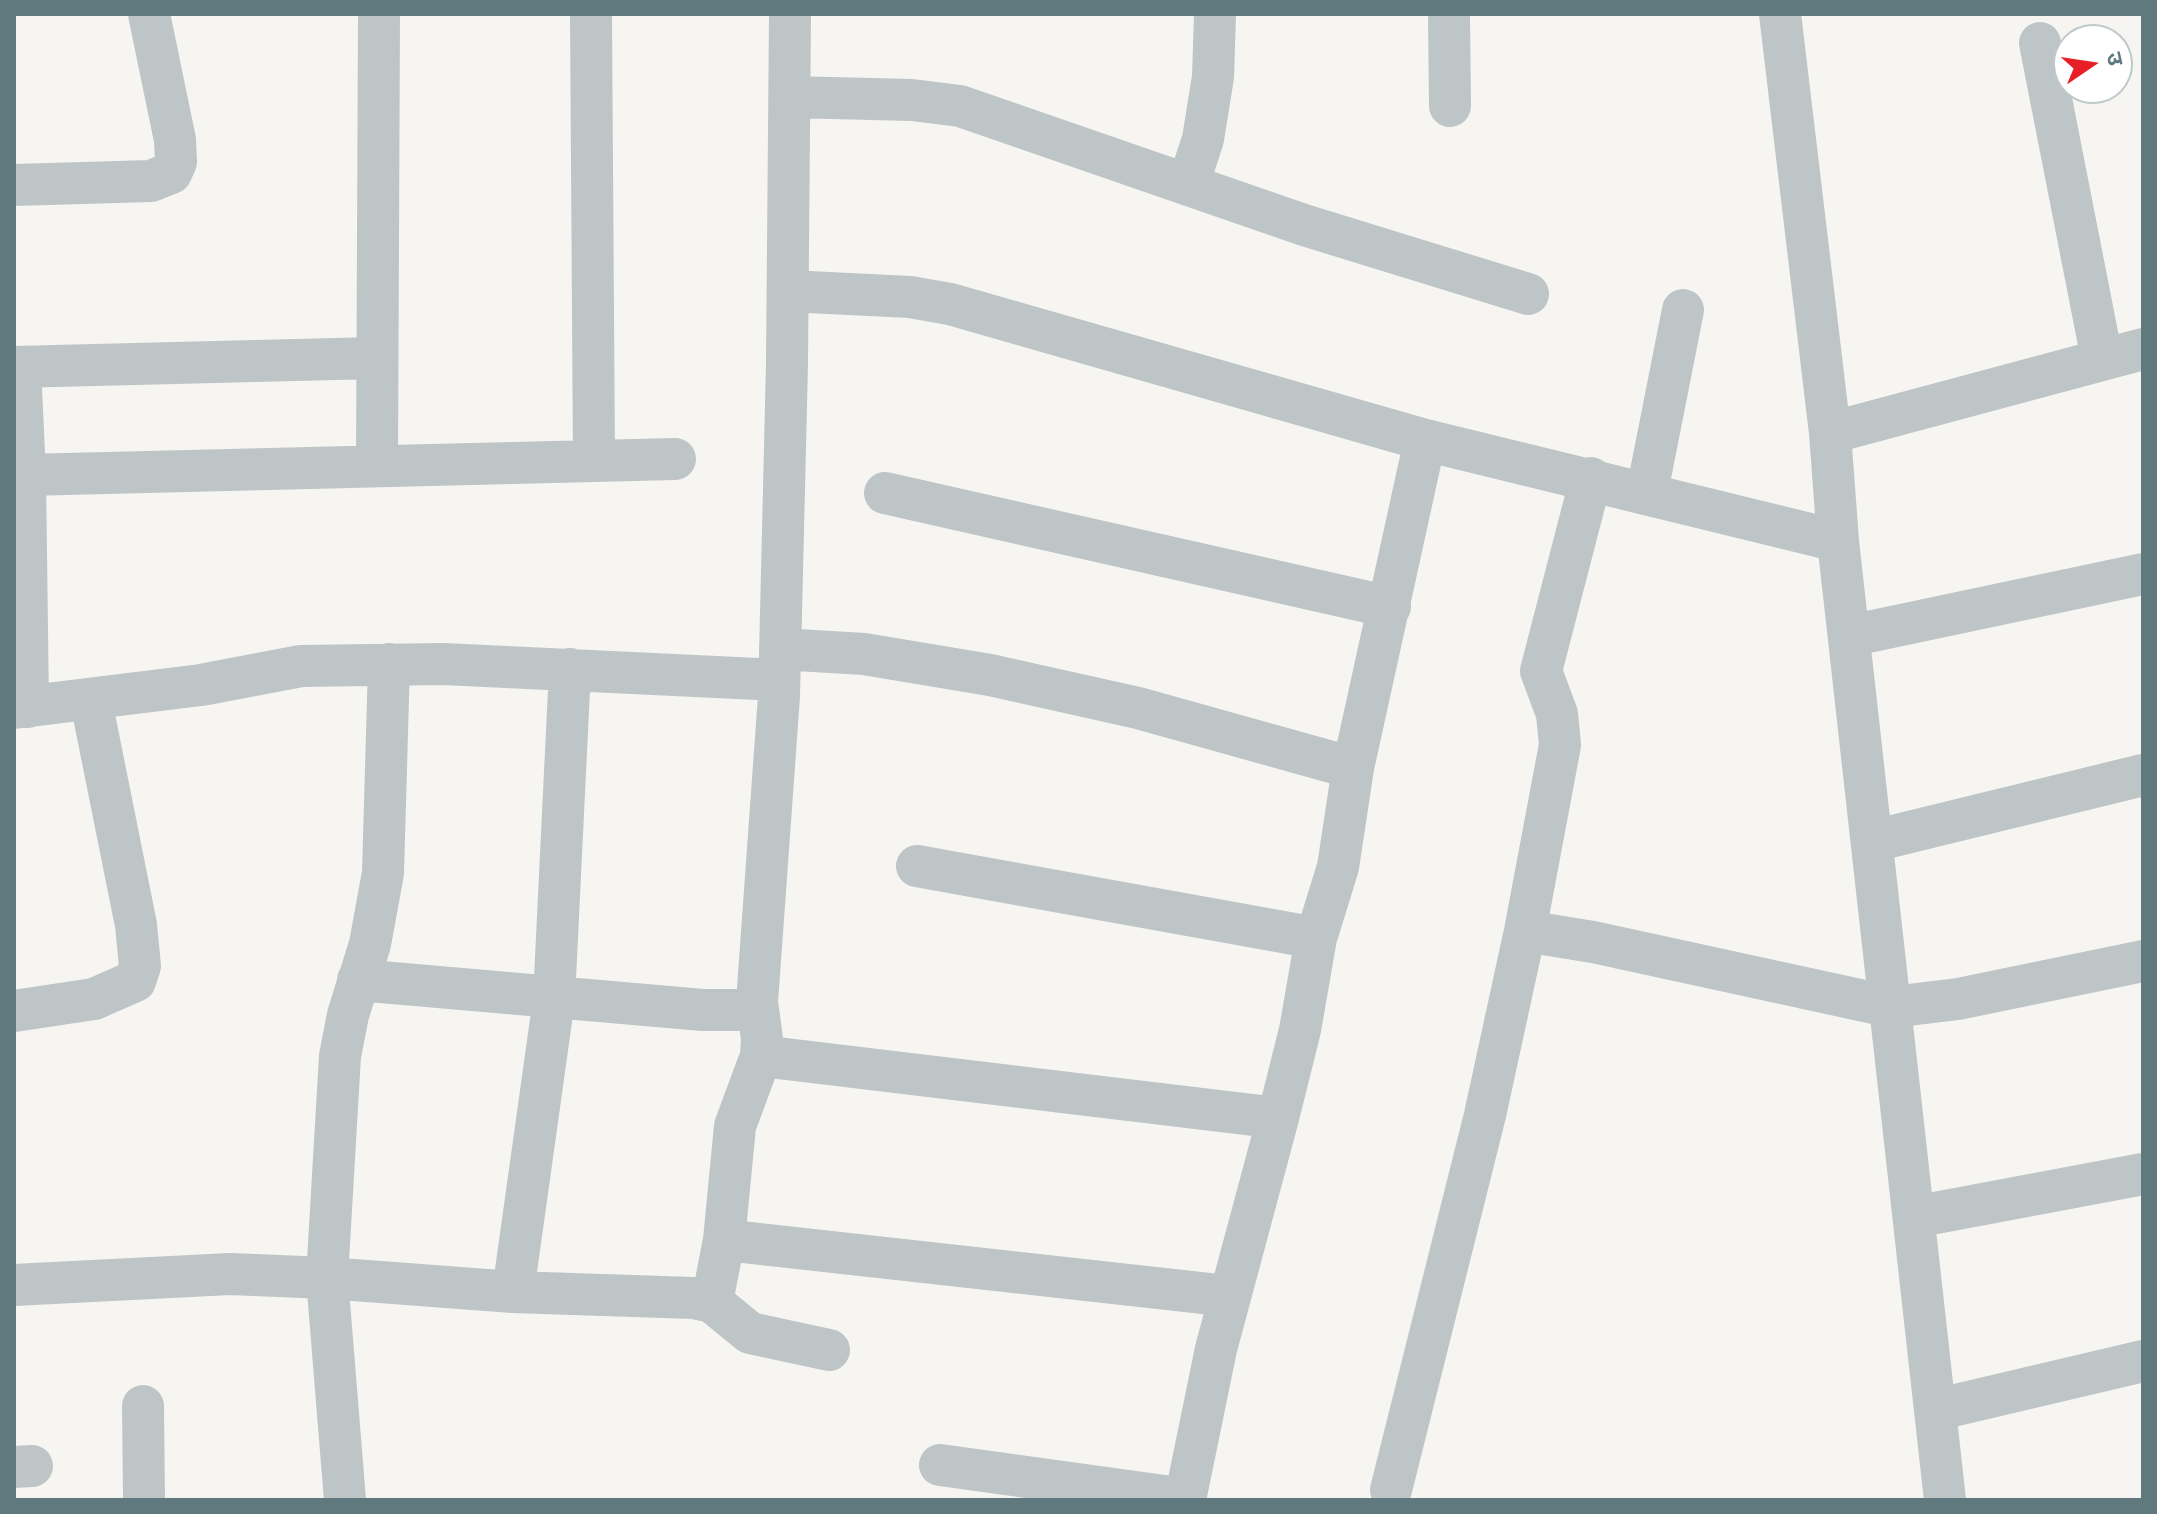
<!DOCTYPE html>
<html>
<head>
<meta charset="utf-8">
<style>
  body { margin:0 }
  #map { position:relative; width:2157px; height:1514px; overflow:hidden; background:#f6f5f2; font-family:Cabin,"Noto Sans Devanagari",sans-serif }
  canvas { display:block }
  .frame { position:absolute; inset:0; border:16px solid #60797e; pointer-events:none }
  .north { position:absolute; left:2053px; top:24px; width:80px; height:80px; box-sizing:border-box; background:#fff; border:2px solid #bfc9cb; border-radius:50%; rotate:77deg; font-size:22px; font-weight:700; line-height:32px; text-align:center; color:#60797e }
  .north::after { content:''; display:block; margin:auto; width:28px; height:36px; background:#e81f27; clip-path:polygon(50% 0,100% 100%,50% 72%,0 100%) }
</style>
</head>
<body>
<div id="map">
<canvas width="2157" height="1514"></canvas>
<div class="frame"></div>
<div class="north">उ</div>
</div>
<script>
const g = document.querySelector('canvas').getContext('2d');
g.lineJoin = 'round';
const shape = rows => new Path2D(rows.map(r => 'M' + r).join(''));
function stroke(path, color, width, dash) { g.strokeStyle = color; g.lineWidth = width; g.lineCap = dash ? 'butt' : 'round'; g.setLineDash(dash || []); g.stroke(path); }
const minor = shape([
  [591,14,594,461],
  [1449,14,1450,106],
  [1780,14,1830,433,1838,541,1945,1500],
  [2040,43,2102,359],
  [790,97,912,100,960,106,1304,225,1528,294],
  [14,185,151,181,171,173,176,162,175,140,149,14],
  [1188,185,1203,139,1213,77,1215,14],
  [788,291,910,297,950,304,1425,440,1353,768],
  [14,367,376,358],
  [20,367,25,475],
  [1830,433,2143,349],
  [1425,440,1838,541],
  [377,466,379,14],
  [1647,492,1683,310],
  [885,493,1390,607],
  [1849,636,2143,574],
  [780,649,864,654,990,675,1138,708,1353,768,1338,867,1316,938,1300,1030,1278,1118],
  [28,707,25,475,675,459],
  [14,708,201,685,301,666,443,664,779,680],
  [1873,841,2143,775],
  [917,866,1316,938],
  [1525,931,1593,942,1892,1007,1958,999,2143,961],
  [358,980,703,1010,743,1010,757,1002],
  [14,1011,94,999,135,981,140,966,136,925,91,701],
  [761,1056,1278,1118,1216,1349,1185,1500],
  [1914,1217,2143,1174],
  [724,1240,1229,1296],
  [14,1285,230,1274,327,1278,340,1056,348,1015,370,944,383,873,389,664],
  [513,1292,554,999,570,669],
  [712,1302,724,1240,735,1126,761,1056,762,1039,757,1002,779,696,787,364,790,14],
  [143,1406,144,1500],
  [1935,1410,2143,1361],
  [940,1465,1186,1499],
  [14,1467,32,1466],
  [1391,1490,1485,1115,1525,931,1560,745,1557,714,1541,671,1591,478],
  [345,1500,327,1278,513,1292,693,1298,712,1302,750,1333,829,1350]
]);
stroke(minor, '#bec5c7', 42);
</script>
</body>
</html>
